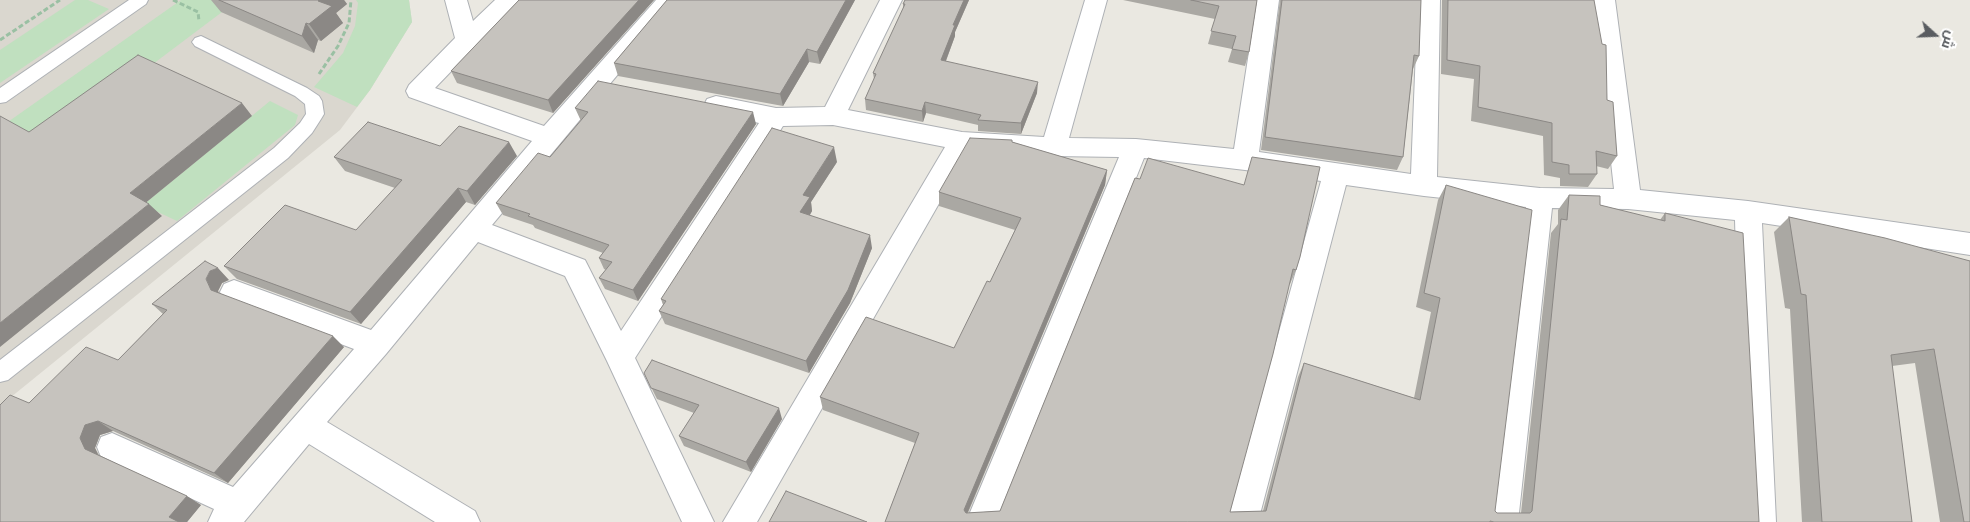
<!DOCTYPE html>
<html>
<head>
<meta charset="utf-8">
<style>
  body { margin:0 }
  #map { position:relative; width:1970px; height:522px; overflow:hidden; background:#eae8e1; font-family:Raleway,Cairo,sans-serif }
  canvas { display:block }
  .north { position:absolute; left:1910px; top:10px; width:50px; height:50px; -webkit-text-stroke:4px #fff; paint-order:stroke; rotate:110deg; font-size:14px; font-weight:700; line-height:20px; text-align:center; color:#595c60 }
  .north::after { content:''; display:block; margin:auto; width:18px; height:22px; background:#595c60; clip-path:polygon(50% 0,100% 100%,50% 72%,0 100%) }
</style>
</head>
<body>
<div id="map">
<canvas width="1970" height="522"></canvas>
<div class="north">ش</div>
</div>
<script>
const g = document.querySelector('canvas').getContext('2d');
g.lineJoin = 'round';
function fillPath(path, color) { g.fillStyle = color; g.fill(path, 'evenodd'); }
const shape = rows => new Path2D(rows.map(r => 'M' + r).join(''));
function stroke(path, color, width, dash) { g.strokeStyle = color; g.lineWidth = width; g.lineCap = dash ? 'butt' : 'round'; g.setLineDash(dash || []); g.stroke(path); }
const education = shape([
  [0,0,409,0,412,22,370,90,340,130,0,406]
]);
const green = shape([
  [75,0,88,0,109,9,0,83,0,50],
  [181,0,238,0,149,67,42,144,5,124],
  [356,0,409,0,412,22,370,90,357,107,314,87,343,53,355,26,358,3],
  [270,101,298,115,295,125,177,221,143,205]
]);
const path = shape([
  [173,0,198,12,199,21],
  [0,40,60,0],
  [319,74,338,46,349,23,351,0]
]);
const lane = shape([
  [129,0,148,0,146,4,6,102,0,103,0,88,129,0],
  [201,36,307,88,319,96,322,101,324,114,321,119,312,133,288,158,8,380,0,382,0,360,274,148,300,123,306,114,305,104,295,96,195,46,192,42,195,38,201,36]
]);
const street = shape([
  [445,0,467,0,473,21,495,0,520,0,435,88,544,126,656,0,680,0,492,225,585,260,621,331,759,123,707,111,704,105,707,99,716,96,776,108,825,107,880,0,902,0,848,110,962,132,1044,137,1085,0,1107,0,1069,138,1136,139,1234,149,1257,0,1279,0,1259,152,1411,174,1418,0,1440,0,1437,177,1540,188,1614,189,1593,0,1615,0,1640,190,1748,201,1970,233,1970,255,1762,223,1776,522,1744,522,1735,220,1628,209,1552,208,1518,522,1486,522,1526,207,1424,196,1346,185,1258,522,1226,522,1321,181,1245,170,1144,158,998,522,966,522,1119,157,1054,156,969,151,757,522,723,522,945,147,833,125,783,126,635,358,714,522,682,522,607,361,565,276,478,242,386,354,327,422,475,511,480,522,435,522,309,444,244,522,208,522,214,509,101,457,97,447,101,437,112,433,233,487,354,349,224,300,220,292,224,284,234,280,371,330,532,141,409,97,406,91,409,85,455,38,445,0]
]);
const wall = shape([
  [211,0,344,0,347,4,336,13,343,23,321,41,318,40,314,53,221,12],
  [519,0,654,0,553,113,457,83,451,71],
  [667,0,855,0,820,64,809,62,783,106,618,76,614,63],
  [905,0,969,0,955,32,955,36,946,61,1037,93,1021,134,978,131,978,125,926,113,923,122,866,110,865,99,874,79,873,73,903,9,903,4],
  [1123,0,1257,0,1249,52,1245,66,1228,62,1232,49,1208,44,1215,19],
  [1280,0,1421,0,1419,56,1413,69,1403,157,1397,170,1261,150],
  [1442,0,1594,0,1607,100,1617,156,1608,169,1596,166,1597,174,1588,187,1560,186,1560,178,1544,175,1543,136,1471,121,1474,79,1441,74],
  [575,108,756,124,638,301,605,289,599,278,606,270,604,269,599,258,603,253,535,228,533,225,503,215,496,203,550,157,581,121],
  [1012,142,1107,170,1105,185,968,513,1000,511,1135,178,1296,270,1290,284,1289,284,1230,512,1263,511,1298,377,1304,363,1414,398,1431,312,1416,307,1438,200,1446,185,1495,511,1497,513,1521,513,1551,233,1558,224,1558,210,1569,195,1600,205,1660,220,1665,213,1759,522,885,522,915,443,823,410,820,397,954,348,990,282,1015,230,939,206,939,192],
  [517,156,475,205,466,202,361,324,237,279,224,266,356,230,395,188,345,171,334,157],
  [837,162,811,202,812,211,810,215,872,248,850,303,809,373,665,324,659,311,663,305,661,299],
  [1789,217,1970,261,1970,522,1940,522,1915,363,1892,366,1912,522,1802,522,1790,309,1785,308,1774,232],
  [229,280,222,283,218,291,219,293,344,347,228,483,113,431,100,435,95,448,99,455,201,505,187,522,0,522,29,403,118,360,163,314,152,304],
  [644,373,782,419,751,472,684,446,679,436,694,413,657,399]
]);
const shadedWall = shape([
  [319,0,344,0,347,4,336,13,343,23,321,41,309,24],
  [639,0,654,0,553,113,548,100],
  [846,0,855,0,820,64,817,52],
  [964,0,969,0,955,32,955,36,942,71,941,60,953,25],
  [306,23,318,40,314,53,302,36],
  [807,49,809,62,783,106,780,94],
  [1038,82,1037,93,1021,134,1021,123],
  [925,102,926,113,923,122,922,111],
  [242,103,252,116,143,205,130,193],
  [753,112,756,124,638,301,633,290],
  [509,142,517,156,475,205,467,191],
  [834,147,837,162,811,202,812,211,803,226,800,212,803,195],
  [1107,170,1105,185,964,521,964,510],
  [458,188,466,202,361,324,350,312],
  [149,204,162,216,0,347,0,323],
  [870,235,872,248,850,303,809,373,806,361],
  [218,268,229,280,222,283,218,291,223,302,211,290,206,279,210,271],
  [333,336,344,347,228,483,214,473],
  [779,408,782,419,751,472,746,462],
  [98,421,113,431,100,435,95,448,100,459,85,449,80,438,85,425],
  [187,496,201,505,187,522,177,522,169,517]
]);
const building = shape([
  [219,0,319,0,318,1,332,6,309,24,306,23,302,36,219,0],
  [519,0,639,0,548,100,451,71,519,0],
  [667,0,846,0,817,52,807,49,780,94,614,63,667,0],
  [905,0,964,0,953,25,955,25,941,60,1038,82,1021,123,978,120,981,115,925,102,922,111,865,99,876,74,873,73,905,4,903,4,905,0],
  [1191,0,1257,0,1249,52,1232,49,1236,36,1211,31,1219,6,1191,0],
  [1282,0,1421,0,1419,56,1414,55,1403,157,1265,137,1282,0],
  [1448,0,1594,0,1602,44,1606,45,1607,100,1613,102,1617,156,1596,151,1597,174,1569,174,1569,165,1552,162,1552,123,1478,107,1480,66,1447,60,1448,0],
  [138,55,242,103,130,193,149,204,0,323,0,116,29,132,138,55],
  [598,81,753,112,633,290,599,278,612,262,599,258,609,245,528,216,530,214,496,203,538,153,550,157,588,112,575,108,598,81],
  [368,122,440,146,459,126,509,142,467,191,458,188,350,312,224,266,285,205,356,230,402,180,334,157,368,122],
  [772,128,834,147,803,195,810,197,800,212,870,235,848,290,806,361,659,311,666,301,661,299,772,128],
  [970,138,1012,140,1012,142,1107,170,964,510,966,513,1000,511,1135,178,1140,179,1148,158,1244,185,1252,157,1320,167,1300,257,1296,270,1293,269,1273,354,1230,512,1266,511,1304,363,1420,400,1440,298,1424,293,1446,185,1532,210,1495,511,1497,513,1530,513,1532,511,1561,219,1567,220,1569,195,1600,196,1600,205,1665,221,1665,213,1743,233,1759,522,1494,522,1490,521,1490,522,885,522,919,433,820,397,866,317,954,348,987,281,990,282,1021,218,939,192,970,138],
  [1789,217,1885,238,1970,261,1970,522,1964,522,1934,349,1891,355,1912,522,1822,522,1806,295,1801,294,1789,217],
  [205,261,218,268,210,271,206,279,211,290,333,336,214,473,98,421,85,425,80,438,85,449,187,496,169,517,179,522,0,522,0,405,10,395,29,403,86,347,118,360,167,310,152,304,205,261],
  [652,360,779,408,746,462,679,436,699,405,651,388,644,373,652,360],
  [786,491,867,522,769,522,786,491]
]);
fillPath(education, '#dad7cf');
fillPath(green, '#c0e0bf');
stroke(lane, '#aeb1b5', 2);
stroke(street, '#aeb1b5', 2);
stroke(path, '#9ac0a3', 3, [5, 2.5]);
fillPath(lane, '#fff');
fillPath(street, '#fff');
fillPath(wall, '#aaa8a3');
fillPath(shadedWall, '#8b8885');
fillPath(building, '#c6c3be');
stroke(building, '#8b8885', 1);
</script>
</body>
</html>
